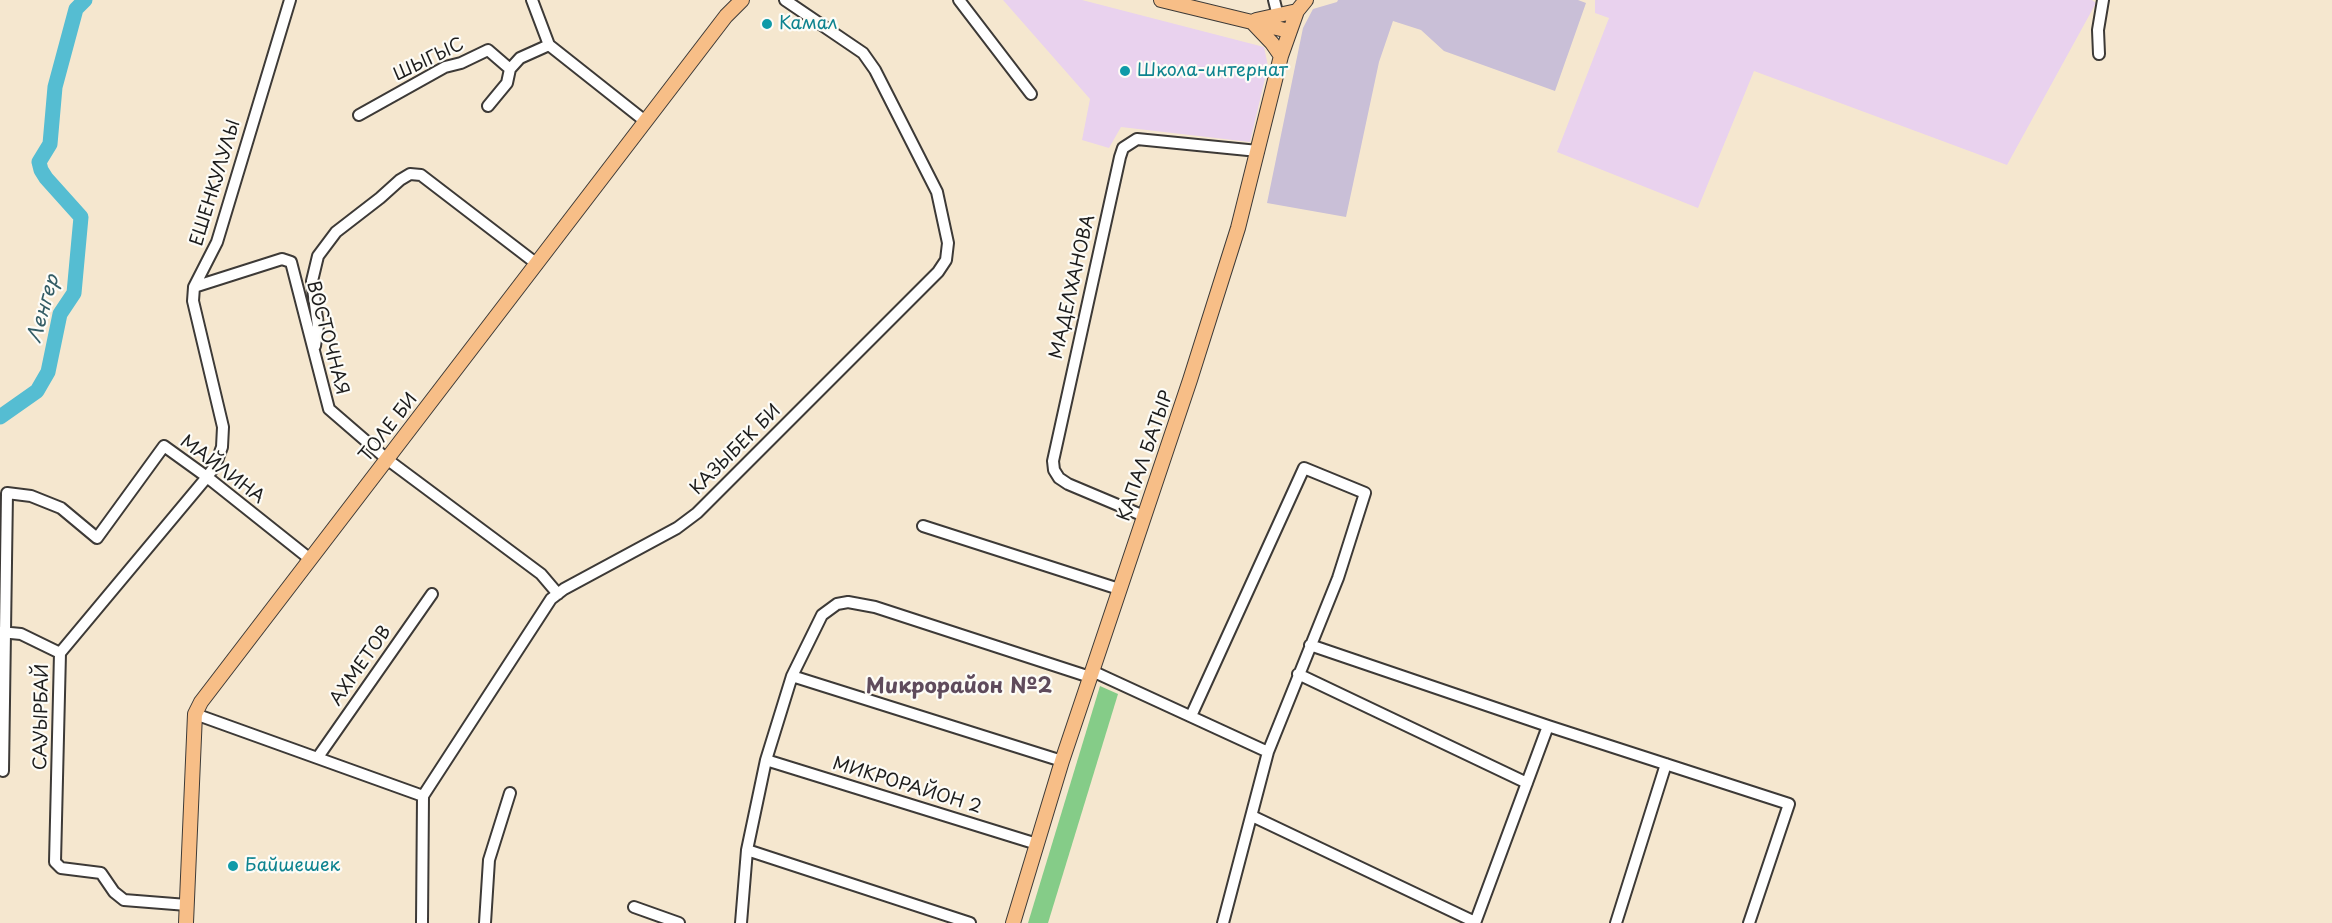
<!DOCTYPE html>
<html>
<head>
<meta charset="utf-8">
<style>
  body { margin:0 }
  canvas { display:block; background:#f5e7cf }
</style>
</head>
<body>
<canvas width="2332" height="923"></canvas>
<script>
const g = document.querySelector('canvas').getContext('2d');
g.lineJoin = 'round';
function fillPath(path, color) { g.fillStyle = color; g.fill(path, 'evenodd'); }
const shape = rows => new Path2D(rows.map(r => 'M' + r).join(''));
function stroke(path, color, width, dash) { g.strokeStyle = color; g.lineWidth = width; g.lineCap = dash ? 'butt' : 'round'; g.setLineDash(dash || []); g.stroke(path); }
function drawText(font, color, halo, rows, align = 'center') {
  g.font = font + ' "Playpen Sans",sans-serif'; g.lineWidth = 4.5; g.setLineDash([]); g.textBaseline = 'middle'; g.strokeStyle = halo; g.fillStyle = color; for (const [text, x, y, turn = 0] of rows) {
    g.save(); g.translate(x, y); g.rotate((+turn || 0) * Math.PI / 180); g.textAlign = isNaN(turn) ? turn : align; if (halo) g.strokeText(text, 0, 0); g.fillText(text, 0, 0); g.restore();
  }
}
const built = shape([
  [1003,0,1082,0,1264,47,1268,66,1250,142,1121,127,1109,148,1082,140,1090,99],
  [1595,0,2092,0,2096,3,2007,165,1754,71,1698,208,1557,152,1609,18,1595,13]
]);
const industrial = shape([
  [1338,0,1578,0,1586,3,1555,91,1444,51,1421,30,1393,21,1379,62,1346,217,1267,203,1303,28,1313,9,1337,2]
]);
const green = shape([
  [1100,686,1118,694,1048,923,1028,923]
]);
const river = shape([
  [0,417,37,391,48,372,60,314,74,293,81,217,46,178,41,170,39,162,50,144,55,87,76,9,85,0]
]);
const minor = shape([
  [532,0,549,45,645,121],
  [959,0,1031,94],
  [1274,0,1278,16],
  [2099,54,2098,30,2103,0],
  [488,106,507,83,510,69,520,58,549,45],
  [359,115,445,67,461,63,488,50,510,69],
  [194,287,282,259,291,262,329,409,388,460,541,574,558,594],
  [315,346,318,326,312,281,318,256,336,232,380,198,400,180,410,174,421,175,537,264],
  [1144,516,1068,484,1059,478,1054,470,1053,461,1120,157,1123,148,1137,139,1258,151],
  [923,526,1119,589],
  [0,632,21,634,60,653],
  [1310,645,1548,726,1789,804,1749,923],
  [1092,671,1268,752],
  [1298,674,1527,783],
  [792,676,1062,761],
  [195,714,423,796],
  [1191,716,1304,468,1365,493,1338,578,1268,752,1223,923],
  [318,757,432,594],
  [766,760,1037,844],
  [3,771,7,493,31,496,61,508,97,538,164,446,207,477,310,559],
  [1252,816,1475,922],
  [747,850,970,923],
  [187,905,124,900,114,892,101,873,61,868,55,862,60,653,207,477,215,466,222,447,223,427,193,301,194,287,217,242,290,0],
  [634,907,679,923],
  [422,923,423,796,551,599,564,589,677,528,697,513,938,272,946,260,948,243,937,192,875,70,863,53,785,0],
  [485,923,489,860,510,793],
  [741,923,747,850,766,760,792,676,822,615,837,604,848,602,875,607,1090,677],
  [1475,923,1548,726],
  [1616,923,1666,764]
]);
const major = shape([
  [1161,0,1289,31],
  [1256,20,1297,11],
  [1252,22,1272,43,1281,56],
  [186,923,195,714,201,702,726,16,742,0],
  [1013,923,1062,761,1190,380,1238,228,1281,56,1297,11,1306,0]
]);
const markers = [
  [767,24,6,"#0f9aa8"],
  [1125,71,6,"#0f9aa8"],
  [233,866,6,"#0f9aa8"]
];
const cultureNames = [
  ["Камал",779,24],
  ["Школа-интернат",1137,71],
  ["Байшешек",245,866]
];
const streetNames = [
  ["ШЫГЫС",429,60,-26],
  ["ЕШЕНКУЛУЛЫ",216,183,-73],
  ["МАДЕЛХАНОВА",1073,287,-77],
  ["ВОСТОЧНАЯ",327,338,75],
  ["ТОЛЕ БИ",389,428,-52],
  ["КАЗЫБЕК БИ",736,450,-45],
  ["КАПАЛ БАТЫР",1146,456,-71],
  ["МАЙЛИНА",222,470,37],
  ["АХМЕТОВ",361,666,-55],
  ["САУЫРБАЙ",42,717,-89],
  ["МИКРОРАЙОН 2",907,786,17]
];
const waterNames = [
  ["Ленгер",44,309,-74]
];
const quarterNames = [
  ["Микрорайон №2",959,687]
];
fillPath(built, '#e9d2ee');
fillPath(industrial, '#c9bfd7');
fillPath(green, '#85cc88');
stroke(river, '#55bdd2', 15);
stroke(minor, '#3d3a37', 14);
stroke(major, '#3d3a37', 16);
stroke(minor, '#fff', 10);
stroke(major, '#f7be87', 14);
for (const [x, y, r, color] of markers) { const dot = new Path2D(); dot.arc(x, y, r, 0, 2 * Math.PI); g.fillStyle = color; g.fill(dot); stroke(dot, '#fdfcf7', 2); }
drawText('18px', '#0d838f', '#fdfcf7', cultureNames, 'left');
drawText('18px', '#1c1c1c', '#fdfcf7', streetNames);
drawText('italic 20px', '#335c65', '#fdfcf7', waterNames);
drawText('bold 21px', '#5f4b5c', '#fdfcf7', quarterNames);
</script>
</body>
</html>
